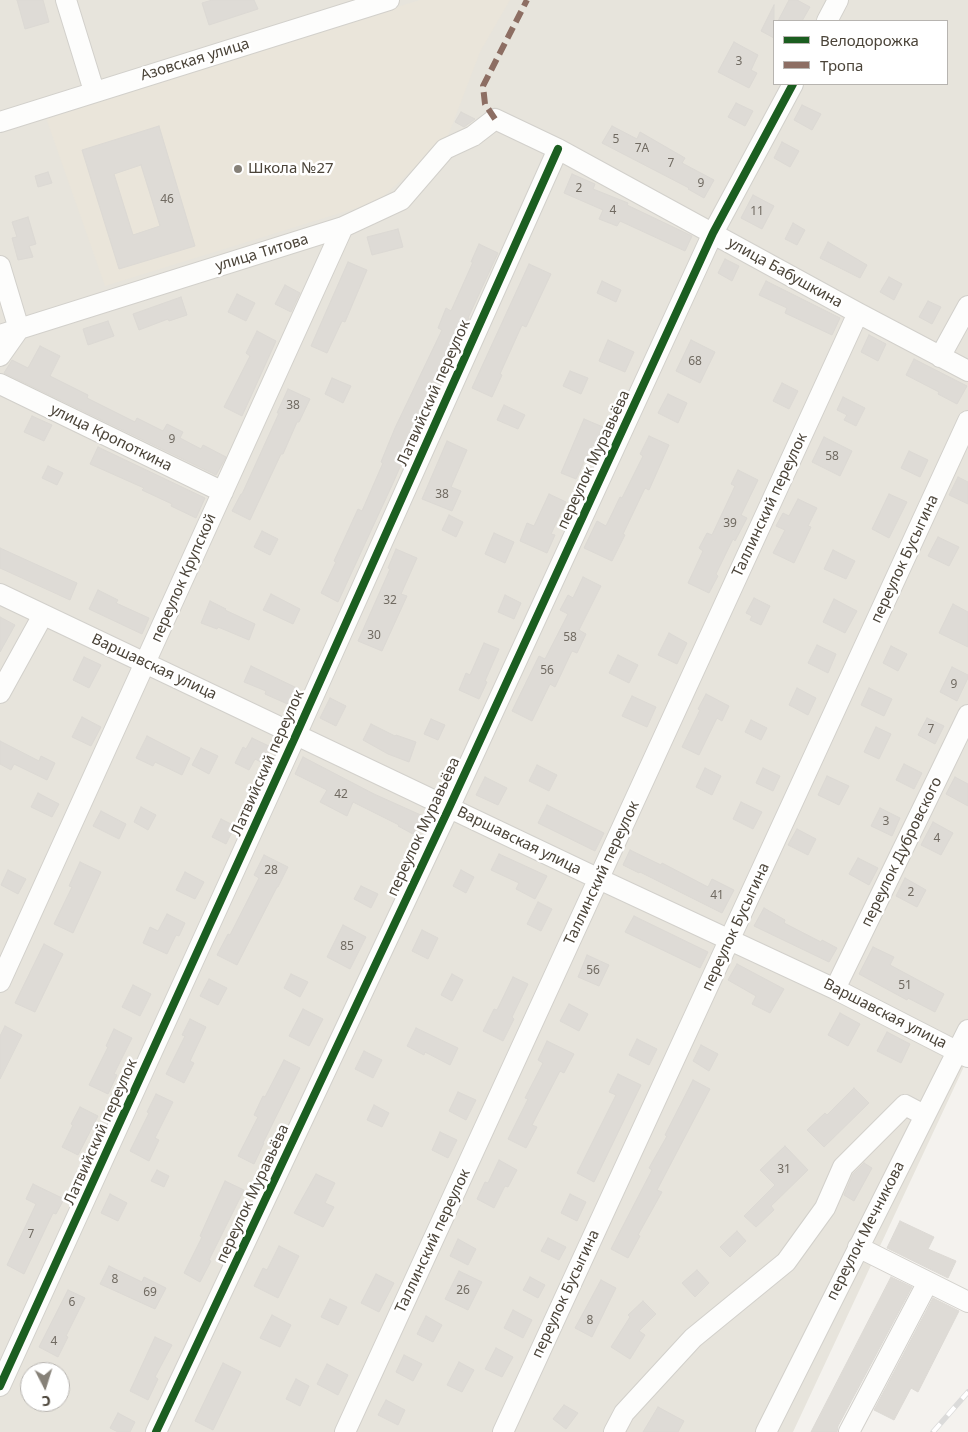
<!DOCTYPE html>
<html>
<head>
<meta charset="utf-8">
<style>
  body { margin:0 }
  #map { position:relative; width:968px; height:1432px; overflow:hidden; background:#f4f2ee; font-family:"Noto Sans",sans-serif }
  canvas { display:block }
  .legend { position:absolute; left:773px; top:20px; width:175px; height:65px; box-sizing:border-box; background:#fff; border:1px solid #b7b4b0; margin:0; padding:6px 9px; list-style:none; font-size:15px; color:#4b4439 }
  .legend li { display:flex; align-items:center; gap:10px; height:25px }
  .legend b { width:25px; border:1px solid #b7b4b0 }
  .north { position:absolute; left:20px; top:1362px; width:50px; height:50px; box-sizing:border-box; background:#fff; border:1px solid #b7b4b0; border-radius:50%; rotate:175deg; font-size:14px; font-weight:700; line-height:20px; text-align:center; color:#4b4439 }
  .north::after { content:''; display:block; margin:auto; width:18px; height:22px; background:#868178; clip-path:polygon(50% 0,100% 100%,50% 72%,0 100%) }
</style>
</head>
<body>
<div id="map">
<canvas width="968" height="1432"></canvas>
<ul class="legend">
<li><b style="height:6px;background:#1b5e20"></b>Велодорожка</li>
<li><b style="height:6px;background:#8d6e63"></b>Тропа</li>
</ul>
<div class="north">С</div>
</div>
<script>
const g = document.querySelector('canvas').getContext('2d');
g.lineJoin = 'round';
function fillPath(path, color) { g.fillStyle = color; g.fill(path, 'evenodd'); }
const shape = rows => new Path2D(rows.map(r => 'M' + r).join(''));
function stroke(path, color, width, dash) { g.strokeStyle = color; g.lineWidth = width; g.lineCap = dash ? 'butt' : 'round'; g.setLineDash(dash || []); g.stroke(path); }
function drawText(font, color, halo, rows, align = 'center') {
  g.font = font + ' "Noto Sans",sans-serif'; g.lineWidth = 5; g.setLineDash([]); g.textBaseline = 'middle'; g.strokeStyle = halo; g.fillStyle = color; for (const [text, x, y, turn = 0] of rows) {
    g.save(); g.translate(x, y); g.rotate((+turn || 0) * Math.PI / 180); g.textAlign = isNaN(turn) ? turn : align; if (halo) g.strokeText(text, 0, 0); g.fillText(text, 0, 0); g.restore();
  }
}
const residential = shape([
  [0,0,968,0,968,1058,793,1432,0,1432],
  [774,21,947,21,947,84,774,84],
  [30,1372,60,1372,60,1402,30,1402]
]);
const education = shape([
  [420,0,510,0,480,52,448,136,379,201,105,286,45,115]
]);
const building = shape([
  [17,0,43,0,49,22,25,29,17,0],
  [212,0,254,0,258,9,209,25,202,3,212,0],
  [789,0,797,0,810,7,802,21,778,21,789,0],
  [774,5,774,38,761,31,774,5],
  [734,42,758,55,751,70,757,73,749,88,718,72,734,42],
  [736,103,753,111,745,126,728,117,736,103],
  [802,105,821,114,812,130,794,120,802,105],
  [461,112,475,119,464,127,455,122,461,112],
  [159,126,195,246,119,269,82,150,159,126],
  [141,165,160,226,133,235,114,174,141,165],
  [612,126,637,139,640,132,685,158,682,163,714,180,704,198,688,189,689,188,602,143,612,126],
  [782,142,799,151,790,167,774,158,782,142],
  [48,172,52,183,38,187,35,176,48,172],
  [572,174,595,184,593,189,628,203,627,205,692,236,685,251,620,221,617,226,599,219,603,210,564,193,572,174],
  [753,195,774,206,762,229,741,218,753,195],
  [28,217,36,244,29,246,33,257,18,260,12,238,17,237,12,222,28,217],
  [793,223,805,230,797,245,785,239,793,223],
  [398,229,403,247,372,255,367,237,398,229],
  [828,242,867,265,860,278,820,258,828,242],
  [479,244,498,253,468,318,469,318,460,338,458,337,430,404,427,403,405,450,407,451,393,483,338,602,321,593,336,562,334,561,358,509,362,511,383,463,381,462,395,428,442,330,438,328,446,308,451,311,473,262,471,262,479,244],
  [725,259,739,266,732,281,718,273,725,259],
  [348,262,367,270,345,322,342,321,327,353,311,346,348,262],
  [529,264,551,274,526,327,522,325,500,374,502,375,492,397,472,388,529,264],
  [889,277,902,284,894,300,880,292,889,277],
  [602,281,621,290,616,302,597,293,602,281],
  [766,281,840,318,832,335,785,313,787,308,759,295,766,281],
  [285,285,300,293,291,312,275,304,285,285],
  [237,294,255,303,246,321,228,312,237,294],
  [181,297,187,315,169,321,168,319,139,330,133,314,181,297],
  [928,301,941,307,932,324,919,317,928,301],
  [108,321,114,336,88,345,83,329,108,321],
  [257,331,276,341,242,416,224,407,250,356,246,353,257,331],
  [869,335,886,344,878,361,861,352,869,335],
  [608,340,634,352,625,372,599,361,608,340],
  [691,340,715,352,700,383,676,371,691,340],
  [40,346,60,356,50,376,88,395,87,398,135,422,137,418,163,431,167,424,183,432,180,438,201,449,203,445,226,457,216,475,4,373,12,360,28,368,40,346],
  [914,359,967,386,957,404,938,394,939,392,906,375,914,359],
  [570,371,588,378,581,394,563,386,570,371],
  [332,378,351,386,343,403,325,394,332,378],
  [782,383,798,391,789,409,773,401,782,383],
  [288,389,310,399,299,422,297,422,283,454,281,454,250,520,232,511,241,494,242,494,279,413,277,413,288,389],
  [668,394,687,403,678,423,658,413,668,394],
  [843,397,865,408,856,426,844,420,847,415,837,410,843,397],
  [504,405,525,415,518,429,497,420,504,405],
  [32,416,52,425,44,441,24,432,32,416],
  [584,419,603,427,594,446,592,445,576,479,561,473,584,419],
  [649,436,669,445,649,490,645,488,623,534,625,535,612,561,584,548,597,521,606,526,620,497,622,498,643,456,640,454,649,436],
  [824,437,852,451,840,476,812,462,824,437],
  [447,441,467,450,451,487,461,491,452,511,422,499,447,441],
  [98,447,205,498,196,518,171,506,172,504,142,490,144,488,90,464,98,447],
  [909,451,928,460,920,477,901,468,909,451],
  [48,466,63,473,57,485,42,478,48,466],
  [738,470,758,480,741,515,747,518,735,541,733,539,716,574,718,576,709,593,688,583,703,551,699,548,707,533,712,535,735,486,731,484,738,470],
  [958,477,968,482,968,504,949,495,958,477],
  [549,494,566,502,551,534,555,535,547,553,520,541,527,523,534,526,549,494],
  [889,494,907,502,889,538,872,529,889,494],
  [798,499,817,508,808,526,811,527,794,563,773,553,785,530,776,526,783,513,789,516,798,499],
  [449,515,463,522,456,537,442,530,449,515],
  [262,531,278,539,270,555,254,547,262,531],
  [494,533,514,542,505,563,485,554,494,533],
  [938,537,959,547,949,566,928,556,938,537],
  [0,548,77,583,70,600,0,568,0,548],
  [396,549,417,558,401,594,407,596,382,651,358,641,390,569,388,568,396,549],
  [833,550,855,561,846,579,824,569,833,550],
  [583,577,601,586,579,630,586,634,577,653,572,651,555,687,550,684,532,721,512,711,539,656,545,659,568,614,560,610,568,595,573,598,583,577],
  [98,590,118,600,116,603,149,618,142,634,89,609,98,590],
  [271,594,300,609,293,624,263,610,271,594],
  [505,595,521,603,514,619,498,612,505,595],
  [754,598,770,606,761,625,750,620,752,616,746,613,754,598],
  [834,599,857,611,845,633,823,622,834,599],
  [210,601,226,609,225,610,255,624,249,640,218,627,217,629,201,623,210,601],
  [953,604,968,612,968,647,939,633,953,604],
  [0,617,15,625,0,652,0,617],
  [669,633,687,643,677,664,658,655,669,633],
  [484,643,499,649,485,681,487,682,479,699,459,690,466,673,470,675,484,643],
  [817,645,836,654,828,673,808,663,817,645],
  [891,646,907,654,898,671,883,663,891,646],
  [618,655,638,665,629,683,609,673,618,655],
  [84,657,101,665,89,688,73,680,84,657],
  [251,666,299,689,292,706,265,694,266,691,244,682,251,666],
  [952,667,968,675,968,678,957,701,940,692,952,667],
  [797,688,816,698,808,715,789,705,797,688],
  [869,688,892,699,884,716,861,705,869,688],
  [706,694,729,706,722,721,717,718,699,755,682,747,700,710,698,709,706,694],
  [632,696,656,707,647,727,622,716,632,696],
  [330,698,346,706,336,726,320,718,330,698],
  [82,717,101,727,91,746,72,737,82,717],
  [927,718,944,726,935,744,918,735,927,718],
  [431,719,445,725,438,740,424,734,431,719],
  [751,720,767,728,761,740,745,732,751,720],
  [371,724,395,736,396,735,416,742,409,762,388,754,363,740,371,724],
  [876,727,891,734,879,759,864,752,876,727],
  [147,736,190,758,182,775,155,762,153,766,136,758,147,736],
  [252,738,271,747,263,763,255,759,249,770,235,763,243,747,246,749,252,738],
  [0,741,39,761,41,756,55,763,47,780,14,764,11,770,0,764,0,741],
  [201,748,218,756,209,774,192,765,201,748],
  [303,757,374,794,423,816,413,834,398,826,399,825,353,802,347,816,320,802,327,790,295,774,303,757],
  [904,764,922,773,914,789,896,780,904,764],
  [537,765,557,775,549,791,529,781,537,765],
  [705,768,721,776,712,795,696,787,705,768],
  [763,768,780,776,773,791,756,783,763,768],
  [827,776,849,786,839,805,818,795,827,776],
  [485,777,507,788,498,805,476,795,485,777],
  [955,777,968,784,968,806,946,794,955,777],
  [38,793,59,804,52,817,31,807,38,793],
  [741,802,762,812,753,829,733,819,741,802],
  [547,805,604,833,595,851,538,823,547,805],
  [141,807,156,815,148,830,134,822,141,807],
  [880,808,900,818,892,836,871,826,880,808],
  [101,811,126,824,119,839,93,826,101,811],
  [221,819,235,826,226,844,212,837,221,819],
  [933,822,953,833,941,855,921,845,933,822],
  [797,829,816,839,808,855,788,845,797,829],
  [630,850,661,865,662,863,708,887,712,879,734,890,722,913,640,872,639,873,623,865,630,850],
  [499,854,547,876,535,899,516,889,519,883,491,870,499,854],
  [264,855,288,867,278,887,277,887,237,965,217,955,228,934,230,935,259,878,254,875,264,855],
  [858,858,878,868,869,885,849,874,858,858],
  [80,862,101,872,73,933,54,924,72,887,69,886,80,862],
  [8,870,26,879,18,894,1,885,8,870],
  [461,870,474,877,466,893,453,886,461,870],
  [185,872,204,882,195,899,176,890,185,872],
  [905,878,926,890,917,907,896,896,905,878],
  [361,886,378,894,371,908,354,899,361,886],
  [538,902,552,909,541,931,527,924,538,902],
  [764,908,785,920,784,923,821,942,822,940,837,948,829,962,754,926,764,908],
  [167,914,185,923,179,936,176,935,167,954,143,943,150,927,158,931,167,914],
  [634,916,708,952,700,968,625,932,634,916],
  [343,925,366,937,350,969,327,957,343,925],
  [422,930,438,938,428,959,412,951,422,930],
  [44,944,63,954,35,1012,15,1003,44,944],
  [873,947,894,957,890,965,944,994,935,1012,908,998,907,1000,859,974,873,947],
  [587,955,609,965,599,986,578,977,587,955],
  [737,964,784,989,770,1013,752,1004,756,996,728,980,737,964],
  [291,974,308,982,300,997,284,988,291,974],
  [452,974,463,980,452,1001,441,995,452,974],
  [513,977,528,984,512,1017,514,1019,503,1041,483,1031,494,1009,497,1010,513,977],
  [209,979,227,988,218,1005,200,996,209,979],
  [133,985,151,994,140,1016,122,1007,133,985],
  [569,1004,588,1014,579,1031,560,1021,569,1004],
  [303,1009,323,1019,309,1046,289,1036,303,1009],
  [840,1013,860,1024,848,1046,828,1035,840,1013],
  [190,1019,206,1027,190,1061,194,1063,184,1083,166,1074,185,1036,182,1035,190,1019],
  [5,1026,22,1035,0,1079,0,1036,5,1026],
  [416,1028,458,1048,450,1065,425,1052,424,1055,407,1046,416,1028],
  [114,1029,132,1038,114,1074,117,1075,108,1094,89,1085,108,1047,106,1046,114,1029],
  [887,1032,910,1044,901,1063,877,1051,887,1032],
  [637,1039,657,1049,649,1065,629,1055,637,1039],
  [547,1041,574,1054,564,1073,560,1071,532,1125,537,1127,526,1148,508,1139,528,1099,525,1098,543,1063,538,1060,547,1041],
  [701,1045,718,1054,709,1071,693,1061,701,1045],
  [364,1051,382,1060,373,1078,355,1069,364,1051],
  [284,1060,300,1068,263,1143,264,1143,254,1164,238,1156,258,1117,254,1115,263,1096,265,1097,284,1060],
  [618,1074,641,1085,594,1182,577,1173,616,1095,609,1092,618,1074],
  [693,1080,710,1089,657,1190,662,1192,638,1235,640,1236,628,1258,611,1249,652,1170,649,1168,667,1136,665,1135,693,1080],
  [854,1088,869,1103,824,1147,807,1130,825,1113,827,1115,854,1088],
  [458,1092,476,1100,466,1120,449,1111,458,1092],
  [156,1094,173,1102,155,1138,159,1140,149,1161,130,1151,149,1113,147,1112,156,1094],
  [374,1105,389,1113,382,1127,367,1120,374,1105],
  [80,1107,98,1116,78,1155,62,1147,73,1125,71,1124,80,1107],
  [440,1132,457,1140,448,1158,432,1150,440,1132],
  [785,1146,808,1170,771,1206,774,1210,756,1227,744,1216,775,1185,760,1170,785,1146],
  [499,1160,517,1170,508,1187,505,1186,494,1208,477,1199,485,1182,488,1183,499,1160],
  [864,1163,872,1168,854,1201,844,1195,853,1174,864,1163],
  [157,1170,169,1176,164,1187,151,1181,157,1170],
  [316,1174,335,1183,325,1203,334,1207,323,1227,294,1213,316,1174],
  [225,1181,244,1190,209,1260,211,1261,200,1282,184,1273,202,1237,200,1236,225,1181],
  [33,1184,64,1199,56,1214,53,1213,24,1274,7,1265,36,1204,26,1199,33,1184],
  [110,1194,127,1203,118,1221,101,1213,110,1194],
  [570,1194,586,1202,577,1221,561,1213,570,1194],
  [900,1221,934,1237,928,1249,956,1261,948,1278,887,1248,900,1221],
  [737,1231,746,1241,730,1257,720,1247,737,1231],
  [548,1238,566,1247,559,1260,541,1251,548,1238],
  [458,1239,476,1249,468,1265,450,1256,458,1239],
  [279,1246,299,1256,278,1298,254,1286,263,1268,267,1270,279,1246],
  [109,1266,142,1282,144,1277,166,1288,155,1309,100,1284,109,1266],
  [697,1270,709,1283,695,1297,682,1283,697,1270],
  [459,1271,482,1282,468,1310,445,1299,459,1271],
  [376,1274,394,1283,379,1312,361,1303,376,1274],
  [530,1277,545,1285,538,1298,523,1290,530,1277],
  [891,1277,912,1287,838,1426,837,1432,811,1432,891,1277],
  [601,1280,616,1288,592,1337,575,1328,601,1280],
  [68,1290,85,1298,66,1336,68,1337,58,1357,39,1347,68,1290],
  [933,1298,959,1311,918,1392,911,1388,894,1420,874,1410,933,1298],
  [330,1299,347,1307,338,1325,321,1317,330,1299],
  [643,1301,656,1314,639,1331,645,1335,630,1359,611,1347,630,1317,628,1315,643,1301],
  [513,1310,532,1320,523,1338,504,1328,513,1310],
  [272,1315,291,1325,280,1347,260,1338,272,1315],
  [426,1316,442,1325,433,1342,417,1334,426,1316],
  [155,1337,172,1345,155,1377,158,1379,148,1400,130,1391,155,1337],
  [496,1348,513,1357,502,1377,485,1369,496,1348],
  [404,1355,422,1364,413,1381,396,1372,404,1355],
  [459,1362,474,1370,462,1392,447,1385,459,1362],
  [223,1363,241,1372,213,1430,195,1421,223,1363],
  [327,1364,348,1375,338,1395,317,1384,327,1364],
  [296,1379,309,1386,300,1406,286,1399,296,1379],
  [386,1400,405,1410,398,1425,378,1415,386,1400],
  [564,1405,578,1413,566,1429,553,1419,564,1405],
  [658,1407,684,1421,678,1432,643,1432,658,1407],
  [118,1413,135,1422,130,1432,118,1432,110,1428,118,1413]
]);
const minor = shape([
  [66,0,94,91],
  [827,21,838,0],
  [0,122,389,0],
  [0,266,19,329,0,356],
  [0,335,343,227,401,200,445,149,473,136,495,119,558,149,858,313,968,371],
  [940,357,968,306],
  [0,384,223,492],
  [0,594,599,879,835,989,968,1057],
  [0,693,43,615],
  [0,982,343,227],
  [835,989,968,715],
  [858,1247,968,1302],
  [0,1386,296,735,558,149],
  [156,1432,449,808,713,233,793,84],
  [345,1432,858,313],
  [503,1432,968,421],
  [614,1432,624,1413,693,1338,786,1262,825,1208,843,1167,905,1105,924,1115],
  [766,1432,968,1030],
  [849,1432,928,1282]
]);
const rail = shape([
  [933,1432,968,1392]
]);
const quiet = shape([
  [495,119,485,104,483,86,527,0]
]);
const cycleway = shape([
  [0,1386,296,735,558,149],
  [156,1432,449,808,713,233,793,84]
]);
const markers = [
  [238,169,5,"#868178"]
];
const numberNames = [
  ["3",739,62],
  ["5",616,140],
  ["7А",642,149],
  ["7",671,164],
  ["9",701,184],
  ["2",579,189],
  ["46",167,200],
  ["4",613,211],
  ["11",757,212],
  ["68",695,362],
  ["38",293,406],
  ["9",172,440],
  ["58",832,457],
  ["38",442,495],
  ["39",730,524],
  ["32",390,601],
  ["30",374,636],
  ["58",570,638],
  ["56",547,671],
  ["9",954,685],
  ["7",931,730],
  ["42",341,795],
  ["3",886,822],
  ["4",937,839],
  ["28",271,871],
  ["2",911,893],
  ["41",717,896],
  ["85",347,947],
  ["56",593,971],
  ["51",905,986],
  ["31",784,1170],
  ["7",31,1235],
  ["8",115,1280],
  ["26",463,1291],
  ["69",150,1293],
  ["6",72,1303],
  ["8",590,1321],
  ["4",54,1342]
];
const streetNames = [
  ["Азовская улица",195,60,-17],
  ["улица Титова",262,253,-17],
  ["улица Бабушкина",785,273,29],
  ["Латвийский переулок",434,393,-66],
  ["улица Кропоткина",111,438,26],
  ["переулок Муравьёва",594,460,-65],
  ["Таллинский переулок",770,505,-65],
  ["переулок Бусыгина",905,559,-65],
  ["переулок Крупской",184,578,-66],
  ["Варшавская улица",154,667,25],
  ["Латвийский переулок",268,763,-66],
  ["переулок Муравьёва",424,827,-65],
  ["Варшавская улица",519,841,26],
  ["переулок Дубровского",902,852,-64],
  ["Таллинский переулок",602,873,-65],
  ["переулок Бусыгина",736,927,-65],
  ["Варшавская улица",885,1014,27],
  ["Латвийский переулок",101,1132,-66],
  ["переулок Муравьёва",253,1194,-65],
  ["переулок Мечникова",866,1231,-63],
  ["Таллинский переулок",433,1241,-65],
  ["переулок Бусыгина",566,1294,-65]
];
const poiNames = [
  ["Школа №27",248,169]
];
fillPath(residential, '#e7e4dc');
fillPath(education, '#eae5da');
fillPath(building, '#dedbd6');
stroke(building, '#dcd9d4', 1);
stroke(minor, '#d2d0cb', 22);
stroke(minor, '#fdfdfc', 20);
stroke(rail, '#dbdbda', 5.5);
stroke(rail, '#fff', 4, [11]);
stroke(quiet, '#8d6e63', 6, [12, 6]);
stroke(cycleway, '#1b5e20', 8);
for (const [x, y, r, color] of markers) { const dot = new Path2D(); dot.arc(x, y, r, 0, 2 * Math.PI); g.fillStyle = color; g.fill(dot); stroke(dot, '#fff', 2); }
drawText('12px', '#706a61', null, numberNames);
drawText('15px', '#4b4439', '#fff', streetNames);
drawText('15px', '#4b4439', '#fff', poiNames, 'left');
</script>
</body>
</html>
